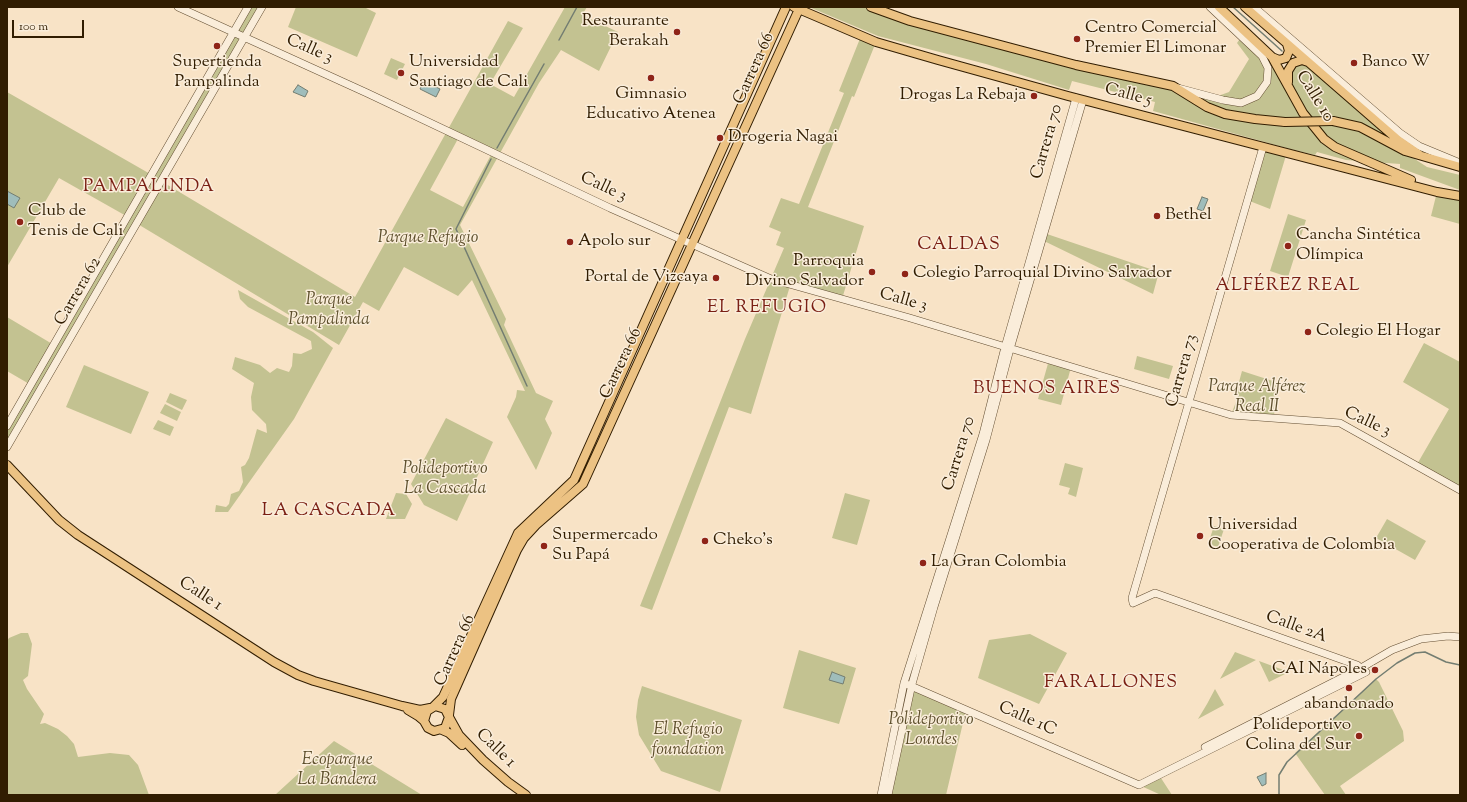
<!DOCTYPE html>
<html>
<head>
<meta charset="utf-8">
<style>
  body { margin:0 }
  #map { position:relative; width:1467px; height:802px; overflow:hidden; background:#f8e3c6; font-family:"Sorts Mill Goudy",serif }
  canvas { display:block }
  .frame { position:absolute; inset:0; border:8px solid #311d01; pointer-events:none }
  .scale { position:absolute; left:12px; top:20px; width:72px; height:18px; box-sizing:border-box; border:2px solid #311d01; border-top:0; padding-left:5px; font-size:12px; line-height:14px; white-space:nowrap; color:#311d01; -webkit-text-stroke:3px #faedda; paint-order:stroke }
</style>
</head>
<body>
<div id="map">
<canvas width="1467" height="802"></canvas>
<div class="frame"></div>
<div class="scale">100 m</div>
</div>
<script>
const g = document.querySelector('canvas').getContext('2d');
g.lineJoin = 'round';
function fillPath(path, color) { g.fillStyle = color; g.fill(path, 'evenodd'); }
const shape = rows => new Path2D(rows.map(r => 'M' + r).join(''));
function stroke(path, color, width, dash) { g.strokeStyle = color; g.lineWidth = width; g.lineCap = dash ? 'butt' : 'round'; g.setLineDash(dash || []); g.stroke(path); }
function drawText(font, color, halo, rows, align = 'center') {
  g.font = font + ' "Sorts Mill Goudy",serif'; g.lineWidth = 3; g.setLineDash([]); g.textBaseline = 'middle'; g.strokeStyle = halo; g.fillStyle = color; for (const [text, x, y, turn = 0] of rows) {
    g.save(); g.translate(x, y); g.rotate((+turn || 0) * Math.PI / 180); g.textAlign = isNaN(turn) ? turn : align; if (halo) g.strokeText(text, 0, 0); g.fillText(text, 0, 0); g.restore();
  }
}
const green = shape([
  [248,7,262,7,161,181,355,297,508,21,523,28,490,84,514,97,565,7,587,7,582,15,618,32,599,71,561,50,539,83,460,225,506,319,504,325,536,393,553,401,545,419,552,433,536,470,507,417,516,397,517,390,525,391,472,280,458,296,404,267,379,311,363,302,339,345,136,223,7,447,7,426,31,385,7,371,7,317,54,345,128,217,59,178,7,267,7,92,152,175],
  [459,137,492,153,463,207,430,190],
  [296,7,364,7,376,13,357,57,288,27],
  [809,7,871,7,910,21,1218,96,1229,92,1249,59,1237,43,1242,36,1266,61,1272,57,1289,85,1288,71,1302,60,1398,140,1398,148,1427,167,1460,175,1460,190,1400,168,1400,164,1346,160,1317,152,1315,155,1290,149,1153,111,1155,102,1072,81,1069,90,986,64,878,36],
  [861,36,876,42,854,97,852,96,808,207,864,226,842,299,790,286,751,414,729,407,652,610,640,606,745,339,784,248,776,245,781,232,769,227,781,198,799,204,844,93,839,91],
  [391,58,405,64,397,80,384,74],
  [1262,151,1287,152,1270,209,1247,200],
  [1437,192,1460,196,1460,224,1431,216],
  [1288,214,1306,220,1288,277,1270,271],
  [1044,233,1159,272,1153,294,1042,240],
  [238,290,313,332,333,348,294,419,228,512,215,512,216,505,226,507,229,504,231,494,239,491,243,482,241,467,245,465,249,458,257,429,267,433,266,424,252,410,251,397,254,383,232,369,235,357,260,365,270,373,277,368,289,372,292,366,293,353,301,354,312,349,311,341,248,307,240,299],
  [1424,343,1460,362,1460,490,1416,466,1449,409,1403,382],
  [1137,356,1173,366,1169,379,1134,369],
  [1049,360,1071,367,1061,405,1038,399],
  [84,365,149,392,131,434,66,407],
  [1242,371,1276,382,1274,419,1231,415,1239,394,1236,393],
  [170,393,187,400,182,410,166,402],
  [165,404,181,412,177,421,160,413],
  [446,418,493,442,457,521,424,505,411,484],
  [158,420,174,427,170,436,153,429],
  [1065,463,1083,468,1076,497,1068,494,1070,488,1059,485],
  [396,493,406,494,412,504,405,519,386,519],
  [845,493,870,500,857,545,832,538],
  [1387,519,1426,541,1415,560,1376,538],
  [1214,526,1224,529,1218,547,1208,544],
  [21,633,28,633,32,644,28,676,23,680,27,689,44,714,40,724,45,723,58,729,67,736,74,744,78,757,110,753,129,755,138,765,149,795,7,795,7,641,9,638],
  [1030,634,1067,653,1039,704,978,678,989,640],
  [799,650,856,668,839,724,783,708],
  [1235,652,1256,660,1220,679],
  [1259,661,1278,668,1289,672,1269,682],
  [1376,679,1379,682,1403,731,1404,741,1340,786,1346,795,1325,795,1295,753],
  [642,686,742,720,720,792,661,771,639,735,636,717,638,700],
  [911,686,966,710,946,795,888,795],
  [1215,689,1224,705,1198,719,1207,704],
  [334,741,422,795,275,795],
  [1159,775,1172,795,1161,795,1139,785]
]);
const water = shape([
  [424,81,440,89,436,97,420,89,424,81],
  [298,85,308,91,305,97,293,92,298,85],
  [7,191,20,198,14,208,7,204,7,191],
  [1202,197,1208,199,1203,211,1197,209,1202,197],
  [832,672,845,677,843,684,829,680,832,672],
  [1266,773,1266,784,1262,786,1257,777,1266,773]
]);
const stream = shape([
  [1233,7,1282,51],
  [559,40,577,7],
  [497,148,544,64],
  [491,159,456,229,527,386],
  [1279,795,1279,775,1287,762,1376,679,1397,663,1415,653,1425,652,1446,662,1460,665]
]);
const minor = shape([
  [178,7,367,93,610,208,771,279,910,318,1231,415,1340,423,1460,490],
  [1254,7,1400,133,1419,146,1460,163],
  [1178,88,1223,100,1241,103,1257,96,1267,82,1268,68,1262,56,1210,7],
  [7,426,248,7],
  [7,447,262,7],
  [904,683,1139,785,1366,672,1357,665,1155,593,1133,603,1132,598,1263,147],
  [1205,747,1361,668,1392,650,1421,639,1448,636,1460,637],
  [881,795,904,683,983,434,1005,347,1076,98],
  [888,795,912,684,934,607,986,440,1010,349,1083,100]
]);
const major = shape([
  [794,7,876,42,938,60,1068,96,1437,192,1460,196],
  [871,7,910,21,1076,65,1173,86,1207,107,1225,114,1255,119,1285,122],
  [1219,7,1272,57,1303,113,1324,139,1335,147,1411,180],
  [1245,7,1398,140,1420,155],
  [1272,57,1279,60,1286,58,1289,51,1287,44],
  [1288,82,1288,71,1293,63,1302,60,1308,62],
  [1333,121,1360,127,1405,151,1460,167],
  [7,465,59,520,78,535,274,662,298,675,314,681,402,706,420,710,430,708],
  [433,707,443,697,518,533,574,480,786,7],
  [408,710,418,716,424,721,428,728,434,731,445,728,449,717,445,709,435,706,427,711,424,721],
  [449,715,451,699,517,550,524,538,536,525,583,484,800,7],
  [449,717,459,735,483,760,508,782,526,795],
  [442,730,449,733,462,745]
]);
const majorBridge = shape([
  [1285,122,1333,121]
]);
const markers = [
  [677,32,4,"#8f2418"],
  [1077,39,4,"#8f2418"],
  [217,46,4,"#8f2418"],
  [1354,63,4,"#8f2418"],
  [401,73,4,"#8f2418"],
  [651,78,4,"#8f2418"],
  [1034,96,4,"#8f2418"],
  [720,138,4,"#8f2418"],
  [1157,216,4,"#8f2418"],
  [20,222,4,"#8f2418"],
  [570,242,4,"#8f2418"],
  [1288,246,4,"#8f2418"],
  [872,272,4,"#8f2418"],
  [905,274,4,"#8f2418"],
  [716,278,4,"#8f2418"],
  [1308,332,4,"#8f2418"],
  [1200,536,4,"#8f2418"],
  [705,541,4,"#8f2418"],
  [544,546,4,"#8f2418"],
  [923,563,4,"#8f2418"],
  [1375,670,4,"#8f2418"],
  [1349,688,4,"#8f2418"],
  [1359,736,4,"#8f2418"]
];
const poiNames = [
  ["Restaurante",669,22,"right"],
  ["Berakah",669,42,"right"],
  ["Centro Comercial",1085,29],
  ["Premier El Limonar",1085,49],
  ["Supertienda",217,63,"center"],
  ["Pampalinda",217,83,"center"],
  ["Universidad",409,63],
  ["Santiago de Cali",409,83],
  ["Banco W",1362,63],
  ["Gimnasio",651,95,"center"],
  ["Educativo Atenea",651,115,"center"],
  ["Drogas La Rebaja",1026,96,"right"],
  ["Drogeria Nagai",728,138],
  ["Club de",28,212],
  ["Tenis de Cali",28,232],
  ["Bethel",1165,216],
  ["Cancha Sintética",1296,236],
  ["Olímpica",1296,256],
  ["Apolo sur",578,242],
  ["Parroquia",864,262,"right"],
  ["Divino Salvador",864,282,"right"],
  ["Colegio Parroquial Divino Salvador",913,274],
  ["Portal de Vizcaya",708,278,"right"],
  ["Colegio El Hogar",1316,332],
  ["Universidad",1208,526],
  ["Cooperativa de Colombia",1208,546],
  ["Supermercado",552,536],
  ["Su Papá",552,556],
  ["Cheko's",713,541],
  ["La Gran Colombia",931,563],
  ["CAI Nápoles",1367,670,"right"],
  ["abandonado",1349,705,"center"],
  ["Polideportivo",1351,726,"right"],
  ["Colina del Sur",1351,746,"right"]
];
const streetNames = [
  ["Calle 3",309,50,24],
  ["Carrera 66",755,69,-66],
  ["Calle 5",1128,96,15],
  ["Calle 10",1314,97,58],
  ["Carrera 70",1048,142,-74],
  ["Calle 3",603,188,25],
  ["Carrera 62",79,292,-60],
  ["Calle 3",903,301,16],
  ["Carrera 66",622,364,-65],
  ["Carrera 73",1183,371,-74],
  ["Calle 3",1367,423,25],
  ["Carrera 70",960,454,-73],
  ["Calle 1",200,595,33],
  ["Calle 2A",1296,628,20],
  ["Carrera 66",456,651,-66],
  ["Calle 1C",1027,720,24],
  ["Calle 1",495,749,44]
];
const parkNames = [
  ["Parque Refugio",428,239],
  ["Parque",329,301],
  ["Pampalinda",329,321],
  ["Parque Alférez",1257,388],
  ["Real II",1257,408],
  ["Polideportivo",445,470],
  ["La Cascada",445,490],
  ["Polideportivo",931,721],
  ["Lourdes",931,741],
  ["El Refugio",688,731],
  ["foundation",688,751],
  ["Ecoparque",337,761],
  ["La Bandera",337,781]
];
const neighbourhoodNames = [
  ["PAMPALINDA",149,188],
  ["CALDAS",959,246],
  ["ALFÉREZ REAL",1288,287],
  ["EL REFUGIO",767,309],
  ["BUENOS AIRES",1047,390],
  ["LA CASCADA",329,512],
  ["FARALLONES",1111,684]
];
fillPath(green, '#c3c291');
fillPath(water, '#9fbdbb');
stroke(water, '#737d71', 1);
stroke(stream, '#737d71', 1.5);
stroke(minor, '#634e32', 8);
stroke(major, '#311d01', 10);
stroke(minor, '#faedda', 7);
stroke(major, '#ecc283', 8);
stroke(majorBridge, '#311d01', 10, []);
stroke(majorBridge, '#ecc283', 8);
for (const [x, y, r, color] of markers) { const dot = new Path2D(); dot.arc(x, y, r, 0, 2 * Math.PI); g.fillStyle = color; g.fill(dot); stroke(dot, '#faedda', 1.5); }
drawText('17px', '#311d01', '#faedda', poiNames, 'left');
drawText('17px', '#311d01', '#faedda', streetNames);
drawText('italic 17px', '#5d4f2c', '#faedda', parkNames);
g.letterSpacing = '1px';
drawText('18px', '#7a1f14', '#faedda', neighbourhoodNames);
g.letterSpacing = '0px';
</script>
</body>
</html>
